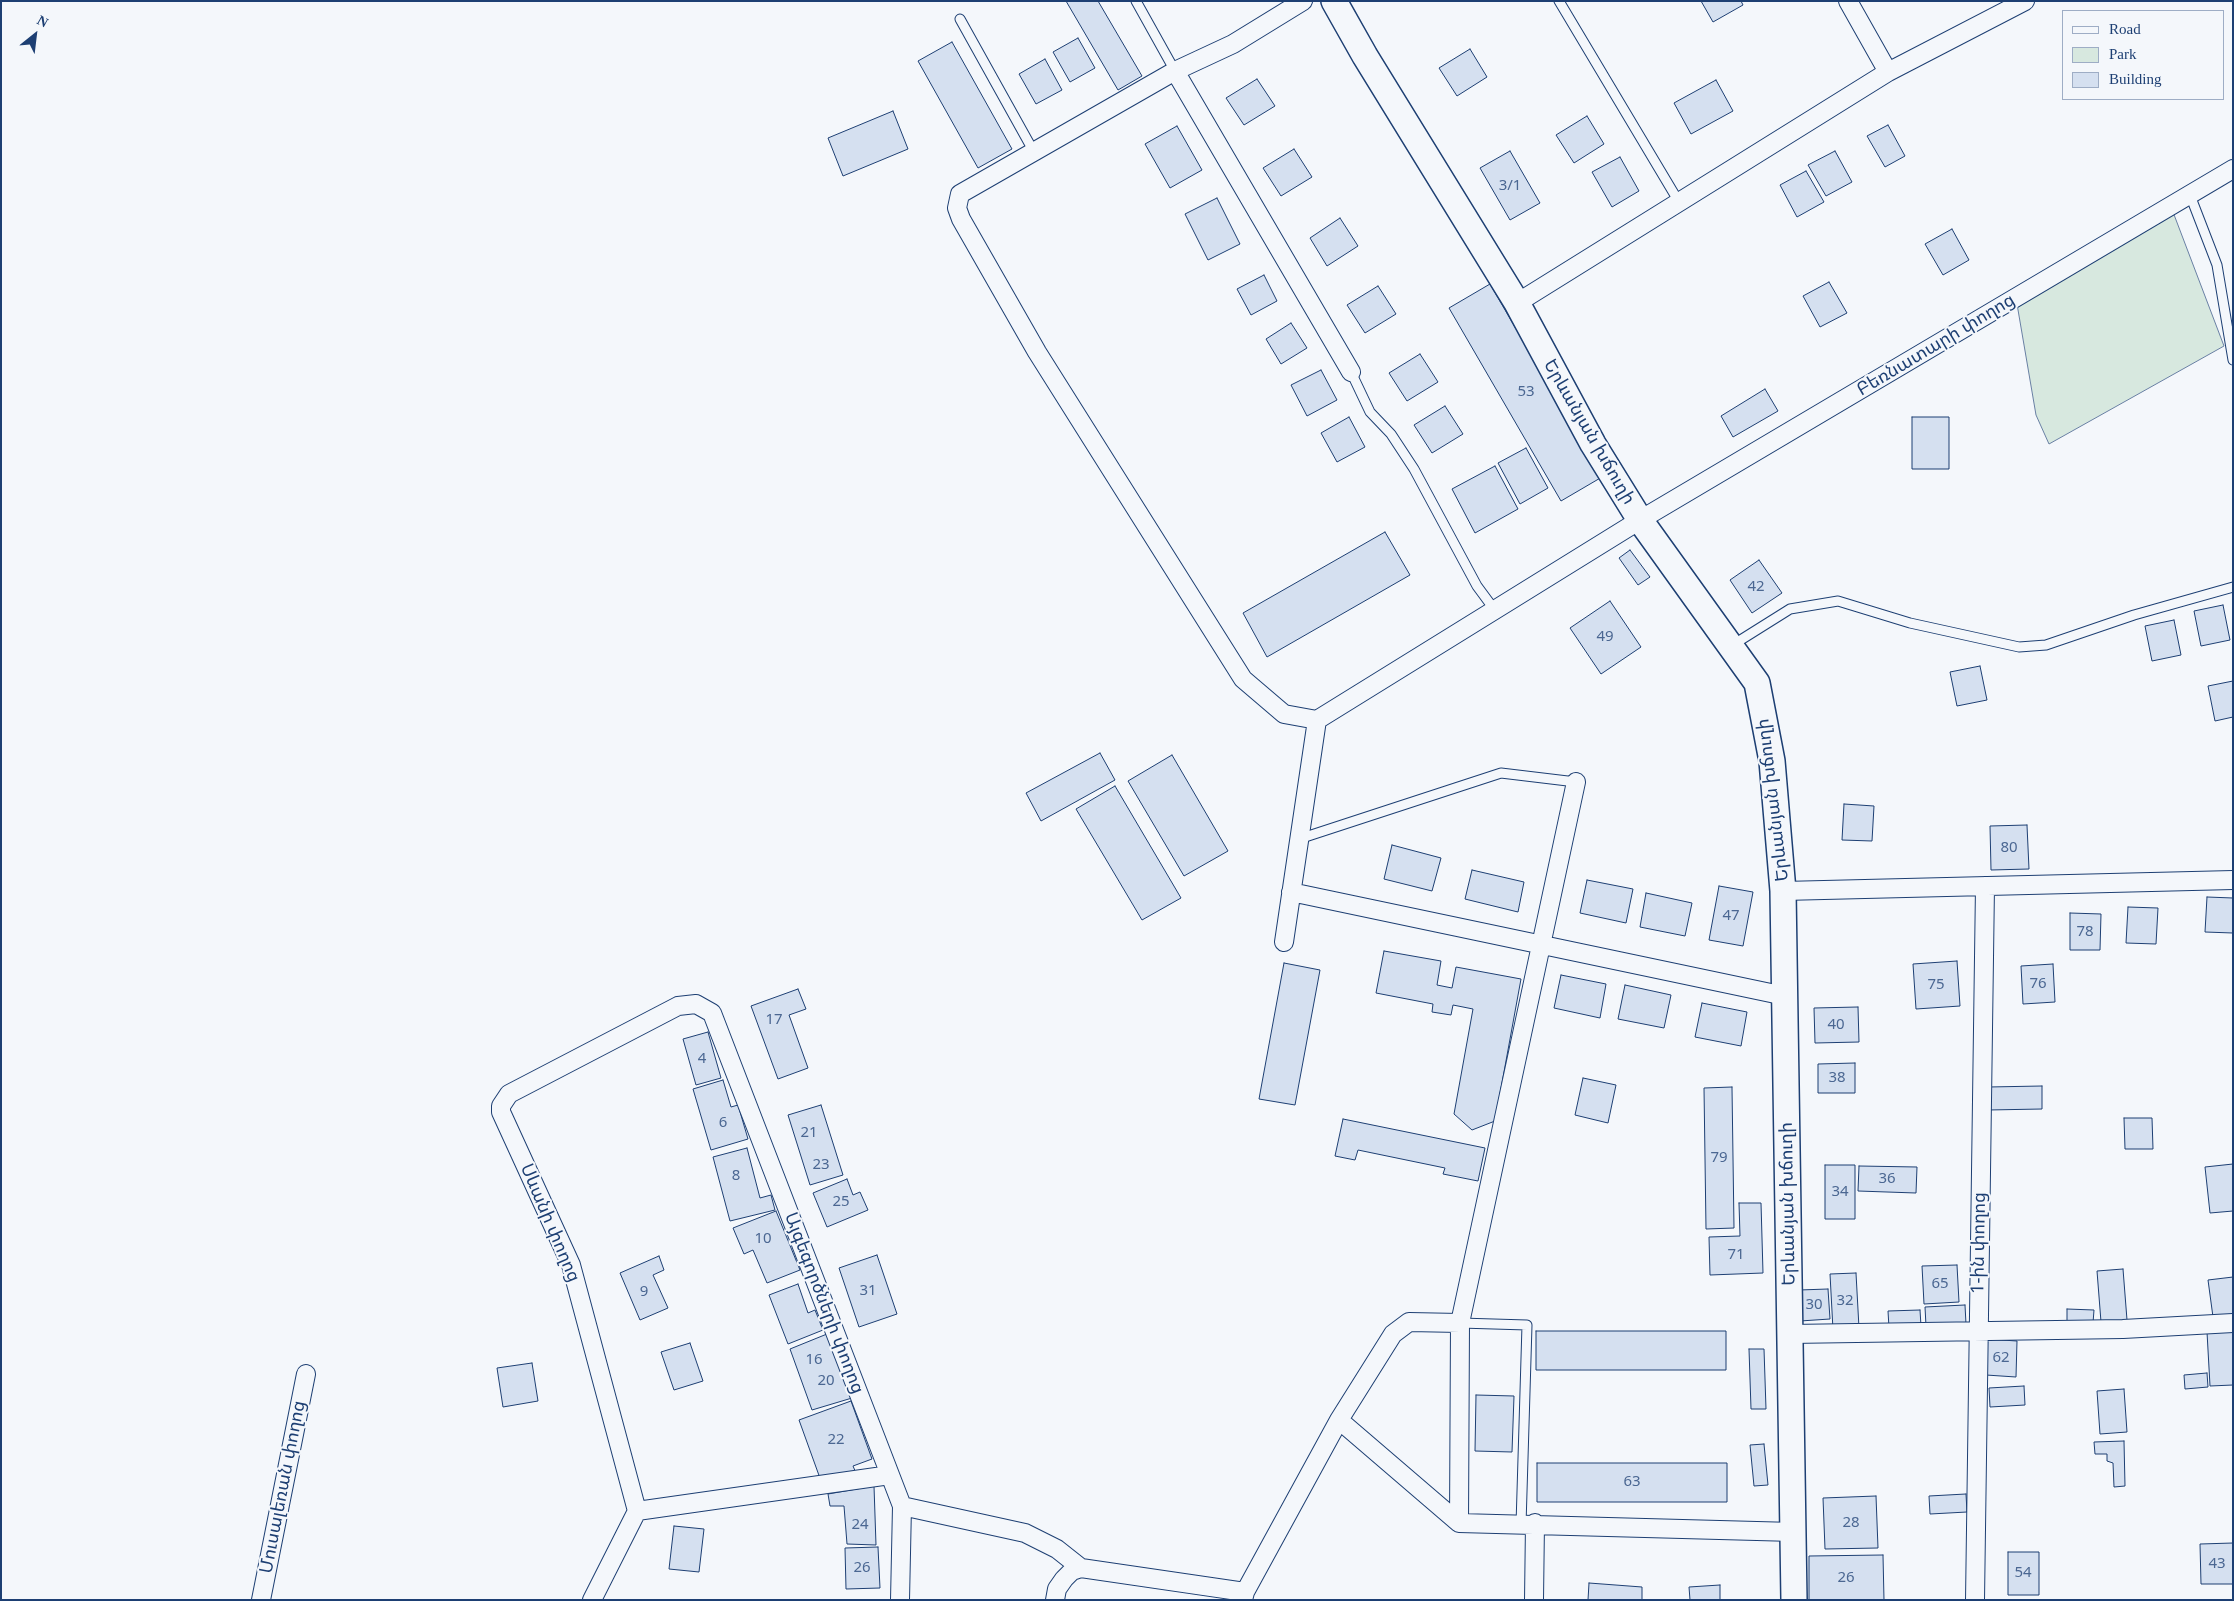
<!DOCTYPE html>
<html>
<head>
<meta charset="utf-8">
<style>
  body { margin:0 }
  #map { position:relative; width:2234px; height:1601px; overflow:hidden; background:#f4f7fb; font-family:Georgia,serif }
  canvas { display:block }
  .frame { position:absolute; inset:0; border:2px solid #1d3f73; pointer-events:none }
  .legend { position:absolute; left:2062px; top:10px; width:162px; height:90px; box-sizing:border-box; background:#f4f7fb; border:1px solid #9eadc5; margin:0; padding:6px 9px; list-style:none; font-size:15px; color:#1d3f73 }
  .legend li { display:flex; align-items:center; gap:10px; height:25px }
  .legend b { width:25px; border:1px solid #9eadc5 }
  .north { position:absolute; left:10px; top:10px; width:50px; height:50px; -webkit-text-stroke:4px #f4f7fb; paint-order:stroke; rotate:29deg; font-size:14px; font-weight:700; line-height:20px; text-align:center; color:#1d3f73 }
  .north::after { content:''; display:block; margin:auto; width:18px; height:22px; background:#1d3f73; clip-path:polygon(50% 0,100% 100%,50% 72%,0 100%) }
</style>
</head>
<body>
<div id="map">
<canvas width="2234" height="1601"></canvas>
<div class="frame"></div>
<ul class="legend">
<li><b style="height:6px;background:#f4f7fb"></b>Road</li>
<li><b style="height:14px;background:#d7e8df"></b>Park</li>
<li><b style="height:14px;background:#d5e0f0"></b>Building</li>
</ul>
<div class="north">N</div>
</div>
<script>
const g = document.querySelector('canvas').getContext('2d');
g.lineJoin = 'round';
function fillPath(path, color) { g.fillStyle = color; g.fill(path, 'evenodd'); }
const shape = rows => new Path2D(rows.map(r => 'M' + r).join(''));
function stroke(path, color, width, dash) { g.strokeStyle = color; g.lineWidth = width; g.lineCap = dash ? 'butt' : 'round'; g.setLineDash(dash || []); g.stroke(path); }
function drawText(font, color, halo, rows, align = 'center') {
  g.font = font + ' Georgia,"Noto Sans Armenian",serif'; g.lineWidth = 4; g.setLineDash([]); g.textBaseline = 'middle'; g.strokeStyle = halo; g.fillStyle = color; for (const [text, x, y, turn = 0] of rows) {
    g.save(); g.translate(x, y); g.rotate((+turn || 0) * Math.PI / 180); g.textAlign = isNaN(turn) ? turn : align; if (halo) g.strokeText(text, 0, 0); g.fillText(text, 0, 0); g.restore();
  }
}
const green = shape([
  [2173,212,2224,346,2049,444,2036,415,2017,304,2173,212]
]);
const building = shape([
  [1066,1,1098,1,1142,76,1118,90,1066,1],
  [1701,1,1741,1,1743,5,1713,22,1701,1],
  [1078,38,1095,68,1070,82,1053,52,1078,38],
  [952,42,1012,149,978,168,918,61,952,42],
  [1470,49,1487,77,1457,96,1439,68,1470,49],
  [1045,59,1062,90,1036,104,1019,74,1045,59],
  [1257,79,1275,106,1244,125,1226,98,1257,79],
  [1716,80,1733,111,1691,134,1674,103,1716,80],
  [893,111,908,149,843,176,828,138,893,111],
  [1587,116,1604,144,1574,163,1556,135,1587,116],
  [1888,125,1905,156,1885,167,1867,136,1888,125],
  [1177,126,1202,170,1170,188,1145,144,1177,126],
  [1294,149,1312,177,1281,196,1263,168,1294,149],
  [1510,151,1540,203,1510,220,1480,168,1510,151],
  [1835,151,1852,182,1826,196,1808,165,1835,151],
  [1620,157,1639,191,1612,207,1592,172,1620,157],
  [1806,171,1824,202,1797,217,1780,185,1806,171],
  [1217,198,1240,244,1208,260,1185,214,1217,198],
  [1340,218,1358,246,1327,266,1310,238,1340,218],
  [1952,229,1969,260,1943,275,1925,244,1952,229],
  [1264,275,1277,301,1251,315,1237,289,1264,275],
  [1829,282,1847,313,1820,327,1803,296,1829,282],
  [1490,284,1602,477,1561,501,1449,308,1490,284],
  [1378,286,1396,314,1365,333,1347,305,1378,286],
  [1291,323,1307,348,1281,364,1266,339,1291,323],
  [1420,354,1438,382,1407,401,1389,373,1420,354],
  [1321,370,1337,400,1307,416,1291,385,1321,370],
  [1765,389,1778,411,1733,437,1721,416,1765,389],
  [1445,406,1463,434,1432,453,1414,425,1445,406],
  [1349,417,1365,447,1337,462,1321,433,1349,417],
  [1912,417,1949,417,1949,469,1912,469,1912,417],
  [1526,448,1548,488,1520,504,1498,463,1526,448],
  [1495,466,1518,509,1475,533,1452,489,1495,466],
  [1385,532,1410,575,1267,657,1243,613,1385,532],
  [1630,550,1650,577,1638,585,1619,558,1630,550],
  [1759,560,1782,593,1752,613,1730,580,1759,560],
  [1610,601,1641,647,1601,674,1570,628,1610,601],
  [2223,605,2230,640,2201,646,2194,611,2223,605],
  [2174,620,2181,655,2152,661,2145,626,2174,620],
  [1980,666,1987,700,1957,706,1950,672,1980,666],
  [2233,681,2233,717,2215,721,2208,686,2233,681],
  [1100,753,1115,780,1041,821,1026,793,1100,753],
  [1172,755,1228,851,1184,876,1128,781,1172,755],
  [1115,786,1181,898,1142,920,1076,809,1115,786],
  [1844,804,1874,806,1872,841,1842,840,1844,804],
  [2027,825,2029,869,1991,870,1990,826,2027,825],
  [1392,845,1441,858,1432,891,1384,879,1392,845],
  [1472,870,1524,882,1518,912,1465,899,1472,870],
  [1587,880,1633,889,1626,923,1580,913,1587,880],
  [1719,886,1753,892,1743,946,1709,940,1719,886],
  [1646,893,1692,903,1685,936,1640,927,1646,893],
  [2207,897,2233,898,2233,933,2205,932,2207,897],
  [2128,907,2158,908,2156,944,2126,943,2128,907],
  [2070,913,2101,914,2100,950,2070,950,2070,913],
  [1384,951,1441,961,1437,985,1452,988,1456,967,1521,979,1495,1121,1472,1130,1454,1114,1473,1009,1453,1005,1451,1015,1432,1012,1433,1004,1376,993,1384,951],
  [1957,961,1960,1006,1916,1009,1913,964,1957,961],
  [1284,963,1320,970,1295,1105,1259,1099,1284,963],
  [2053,964,2055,1002,2023,1004,2021,966,2053,964],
  [1561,975,1606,984,1600,1018,1554,1008,1561,975],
  [1625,985,1671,995,1664,1028,1618,1019,1625,985],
  [798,989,806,1009,789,1015,808,1068,778,1079,751,1006,798,989],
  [1702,1003,1747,1012,1741,1046,1695,1037,1702,1003],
  [1858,1007,1859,1042,1815,1043,1814,1008,1858,1007],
  [708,1032,721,1078,696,1085,683,1039,708,1032],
  [1855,1063,1855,1093,1818,1093,1818,1064,1855,1063],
  [1583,1078,1616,1085,1608,1123,1575,1115,1583,1078],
  [723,1080,731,1107,738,1105,748,1139,711,1150,693,1089,723,1080],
  [2042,1086,2042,1109,1988,1110,1988,1087,2042,1086],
  [1732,1087,1734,1228,1706,1229,1704,1088,1732,1087],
  [821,1105,843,1175,810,1185,788,1115,821,1105],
  [2124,1118,2152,1118,2153,1149,2125,1149,2124,1118],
  [1343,1119,1485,1148,1478,1181,1443,1174,1445,1168,1358,1150,1355,1160,1335,1156,1343,1119],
  [747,1148,760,1198,771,1195,775,1210,730,1221,713,1157,747,1148],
  [2233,1164,2233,1211,2210,1213,2205,1167,2233,1164],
  [1825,1165,1855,1165,1855,1219,1825,1219,1825,1165],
  [1859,1166,1917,1167,1916,1193,1858,1191,1859,1166],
  [847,1179,853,1195,860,1192,868,1210,827,1227,813,1193,847,1179],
  [1739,1203,1761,1203,1763,1273,1710,1275,1709,1237,1740,1236,1739,1203],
  [776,1211,800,1270,767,1283,753,1250,744,1254,733,1228,776,1211],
  [877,1255,897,1314,859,1327,839,1268,877,1255],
  [659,1256,664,1270,653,1275,668,1308,640,1320,620,1273,659,1256],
  [1957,1265,1959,1302,1924,1304,1922,1266,1957,1265],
  [2123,1269,2127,1320,2101,1322,2097,1271,2123,1269],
  [1856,1273,1859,1328,1833,1330,1830,1274,1856,1273],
  [2233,1277,2233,1315,2213,1317,2208,1280,2233,1277],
  [798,1284,808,1313,815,1310,823,1330,788,1344,769,1295,798,1284],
  [1828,1289,1830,1319,1800,1321,1799,1290,1828,1289],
  [1965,1305,1966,1324,1926,1326,1925,1307,1965,1305],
  [2067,1309,2094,1310,2093,1323,2067,1322,2067,1309],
  [1920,1310,1921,1326,1889,1328,1888,1311,1920,1310],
  [1536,1331,1726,1331,1726,1370,1536,1370,1536,1331],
  [2233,1331,2233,1385,2210,1386,2207,1332,2233,1331],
  [827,1334,852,1398,812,1410,790,1349,827,1334],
  [1987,1339,2017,1341,2016,1377,1986,1375,1987,1339],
  [690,1343,703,1381,674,1390,661,1352,690,1343],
  [1749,1349,1764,1349,1766,1409,1751,1409,1749,1349],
  [532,1363,538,1401,503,1407,497,1368,532,1363],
  [2207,1373,2208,1387,2185,1389,2184,1375,2207,1373],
  [2024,1386,2025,1405,1990,1407,1989,1388,2024,1386],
  [2124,1389,2127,1432,2100,1434,2097,1391,2124,1389],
  [1476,1395,1514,1396,1512,1452,1475,1451,1476,1395],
  [851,1401,872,1459,853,1466,856,1473,821,1481,799,1420,851,1401],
  [2124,1441,2125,1486,2114,1487,2113,1463,2107,1461,2107,1454,2095,1454,2094,1442,2124,1441],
  [1764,1444,1768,1485,1754,1486,1750,1445,1764,1444],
  [1537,1463,1727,1463,1727,1502,1537,1502,1537,1463],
  [874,1486,876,1545,847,1544,844,1506,830,1506,828,1494,874,1486],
  [1966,1494,1967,1512,1930,1514,1929,1496,1966,1494],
  [1876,1496,1878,1548,1825,1549,1823,1498,1876,1496],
  [674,1526,704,1529,699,1572,669,1569,674,1526],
  [2233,1543,2233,1584,2201,1584,2200,1544,2233,1543],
  [878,1547,880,1588,846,1589,845,1548,878,1547],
  [2008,1552,2039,1552,2039,1595,2008,1595,2008,1552],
  [1883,1555,1884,1600,1809,1600,1809,1556,1883,1555],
  [1589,1583,1642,1587,1642,1600,1588,1600,1589,1583],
  [1720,1585,1720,1600,1690,1600,1689,1587,1720,1585]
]);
const service = shape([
  [1136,1,1175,71],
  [1559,1,1679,202],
  [960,19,1034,152],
  [2190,195,2217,265,2233,360],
  [1351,372,1370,412,1391,434,1414,469,1477,586,1494,609],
  [1731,646,1790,609,1838,601,1910,623,2019,647,2046,645,2134,615,2233,587],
  [1299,839,1501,773,1576,782],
  [1460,1323,1527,1325,1521,1525]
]);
const minor = shape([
  [1303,1,1233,44,1175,71,960,194,957,208,961,219,1037,352,1243,679,1284,714,1317,720],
  [1848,1,1888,72],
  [1175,71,1351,372],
  [1517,303,1888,72,2025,1],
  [1783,891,2233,880],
  [1291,892,1785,996],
  [1284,942,1317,720,1640,520,2233,169],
  [1790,1334,2123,1329,2233,1323],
  [1339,1420,1459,1523,1794,1532],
  [902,1506,1025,1533,1057,1549,1081,1568],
  [637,1511,890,1475],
  [1459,1523,1460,1323,1576,782],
  [261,1600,306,1374],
  [592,1600,637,1511,571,1265,501,1112,501,1106,509,1094,678,1006,696,1004,712,1013,902,1506,900,1600],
  [1055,1600,1057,1589,1064,1579,1072,1571,1081,1568,1245,1592],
  [1243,1600,1245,1592,1339,1420,1393,1334,1409,1322,1460,1323],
  [1534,1600,1535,1523],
  [1975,1600,1985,886]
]);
const secondary = shape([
  [1334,1,1365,56,1517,303,1593,444,1640,520,1757,683,1772,761,1783,891,1794,1600]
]);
const numberNames = [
  ["3/1",1510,186],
  ["53",1526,392],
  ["42",1756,587],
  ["49",1605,637],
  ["80",2009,848],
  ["47",1731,916],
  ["78",2085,932],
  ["76",2038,984],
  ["75",1936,985],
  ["17",774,1020],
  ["40",1836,1025],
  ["4",702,1059],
  ["38",1837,1078],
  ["6",723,1123],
  ["21",809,1133],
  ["79",1719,1158],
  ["23",821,1165],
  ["8",736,1176],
  ["36",1887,1179],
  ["34",1840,1192],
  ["25",841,1202],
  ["10",763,1239],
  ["71",1736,1255],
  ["65",1940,1284],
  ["31",868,1291],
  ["9",644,1292],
  ["32",1845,1301],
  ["30",1814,1305],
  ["62",2001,1358],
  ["16",814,1360],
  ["20",826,1381],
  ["22",836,1440],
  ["63",1632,1482],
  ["28",1851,1523],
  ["24",860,1525],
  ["43",2217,1564],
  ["26",862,1568],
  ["54",2023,1573],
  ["26",1846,1578]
];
const streetNames = [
  ["Բեռնատարի փողոց",1936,345,-31],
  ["Երևանյան խճուղի",1589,432,60],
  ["Երևանյան խճուղի",1773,800,-97],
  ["Երևանյան խճուղի",1788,1204,-91],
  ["Սևանի փողոց",550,1223,67],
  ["1-ին փողոց",1979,1243,-89],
  ["Այգեգործների փողոց",824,1303,69],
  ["Մուսալեռան փողոց",283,1487,-79]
];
fillPath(green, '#d7e8df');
stroke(green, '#687fa3', 1);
fillPath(building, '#d5e0f0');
stroke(building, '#1d3f73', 1);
stroke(service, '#1d3f73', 11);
stroke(minor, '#1d3f73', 20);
stroke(secondary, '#1d3f73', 28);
stroke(service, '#f4f7fb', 9);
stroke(minor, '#f4f7fb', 18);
stroke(secondary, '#f4f7fb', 25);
drawText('15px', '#4b6792', null, numberNames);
drawText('18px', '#1d3f73', '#f4f7fb', streetNames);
</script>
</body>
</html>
